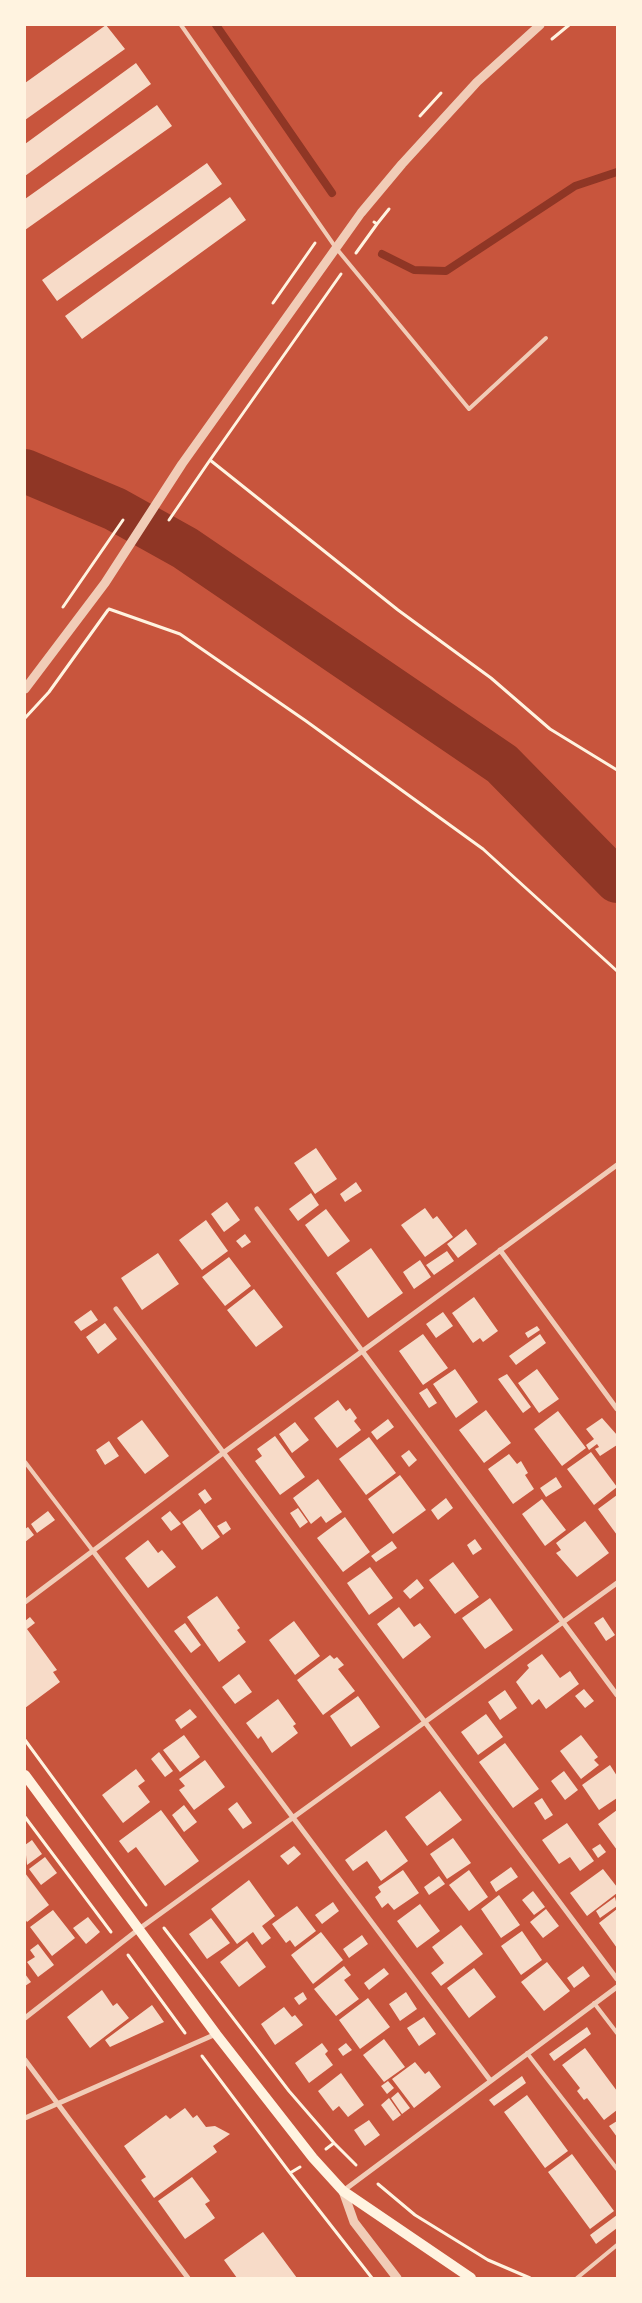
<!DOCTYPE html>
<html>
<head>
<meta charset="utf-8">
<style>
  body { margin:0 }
  #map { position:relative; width:642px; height:2303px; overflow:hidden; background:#c8553d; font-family:"Public Sans",sans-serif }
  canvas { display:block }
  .frame { position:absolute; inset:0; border:26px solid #fff3e0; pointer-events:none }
</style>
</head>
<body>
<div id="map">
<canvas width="642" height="2303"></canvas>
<div class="frame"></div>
</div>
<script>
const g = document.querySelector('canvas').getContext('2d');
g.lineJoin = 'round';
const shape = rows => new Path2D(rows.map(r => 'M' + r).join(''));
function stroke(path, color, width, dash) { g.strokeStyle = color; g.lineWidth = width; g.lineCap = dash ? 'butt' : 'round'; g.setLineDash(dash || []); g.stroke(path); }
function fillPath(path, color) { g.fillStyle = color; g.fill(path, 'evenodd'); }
const stream = shape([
  [216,25,332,193],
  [382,254,414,270,446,271,575,186,617,172]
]);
const river = shape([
  [25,471,115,509,185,548,502,764,617,881]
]);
const building = shape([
  [106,25,125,49,25,120,25,83],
  [136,63,151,84,25,176,25,144],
  [157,105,172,126,25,230,25,199],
  [207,163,222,184,57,301,42,280],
  [230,197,246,220,82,339,65,316],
  [316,1148,337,1179,315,1194,294,1163],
  [356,1182,362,1191,345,1202,340,1194],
  [311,1193,319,1205,298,1221,289,1209],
  [227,1202,240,1220,224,1232,211,1214],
  [425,1208,433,1219,437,1216,453,1237,425,1257,401,1225],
  [326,1209,350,1241,328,1257,305,1225],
  [206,1220,228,1251,202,1270,179,1240],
  [466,1229,477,1244,458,1258,447,1244],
  [245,1234,251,1242,242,1248,236,1241],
  [371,1248,403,1293,368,1318,336,1273],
  [447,1251,454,1261,434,1275,426,1265],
  [158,1253,179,1284,142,1310,121,1278],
  [229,1257,251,1286,225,1306,202,1277],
  [420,1260,431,1277,414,1289,403,1272],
  [254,1289,283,1327,256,1347,227,1310],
  [474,1297,498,1331,483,1342,480,1338,473,1343,452,1313],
  [91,1310,98,1320,81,1331,74,1322],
  [443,1312,453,1326,436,1338,426,1324],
  [105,1323,117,1339,98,1354,86,1337],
  [537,1326,540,1330,528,1338,525,1333],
  [423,1334,448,1368,423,1385,399,1351],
  [540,1334,546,1343,516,1365,509,1356],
  [455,1369,478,1402,456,1418,433,1384],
  [537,1369,559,1399,539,1413,518,1383],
  [507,1374,531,1407,523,1413,498,1379],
  [427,1388,437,1403,429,1408,419,1393],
  [338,1400,346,1411,350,1408,357,1418,354,1421,361,1430,337,1448,314,1418],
  [486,1410,511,1443,484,1463,459,1430],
  [558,1411,586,1448,562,1466,534,1429],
  [602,1418,617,1435,617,1445,600,1456,595,1449,599,1447,597,1444,589,1450,586,1445,594,1439,586,1429],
  [388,1419,394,1427,377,1440,371,1432],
  [142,1420,169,1456,145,1474,117,1438],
  [295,1422,309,1440,292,1453,279,1434],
  [275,1436,305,1477,280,1495,255,1461,262,1456,257,1449],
  [369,1437,396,1473,366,1495,339,1459],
  [109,1441,119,1456,105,1465,96,1450],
  [409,1450,417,1460,409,1467,401,1456],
  [591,1452,617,1487,594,1505,567,1469],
  [509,1454,517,1464,521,1461,528,1473,525,1475,534,1489,513,1504,488,1469],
  [400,1475,426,1510,393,1534,368,1499],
  [556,1477,562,1487,546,1497,540,1488],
  [318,1479,342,1512,326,1523,321,1516,311,1524,293,1498],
  [205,1489,212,1499,205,1504,198,1494],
  [617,1495,617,1535,598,1509],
  [446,1498,453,1508,438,1520,431,1510],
  [542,1499,566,1530,545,1546,522,1514],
  [298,1508,308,1522,300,1528,290,1513],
  [200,1509,220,1537,202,1550,182,1522],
  [48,1511,55,1520,37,1533,31,1524],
  [170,1511,181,1524,171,1531,161,1518],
  [345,1517,370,1552,343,1572,317,1538],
  [226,1521,231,1529,223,1535,217,1526],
  [585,1521,609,1553,577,1577,556,1553,561,1550,556,1543],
  [28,1527,34,1535,25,1542,25,1529],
  [475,1539,482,1549,473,1555,467,1545],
  [148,1540,158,1553,162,1550,176,1567,148,1588,125,1558],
  [392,1541,397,1548,376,1562,371,1556],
  [453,1562,479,1597,455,1614,429,1580],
  [370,1567,393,1598,369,1615,347,1583],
  [417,1579,424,1588,410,1599,403,1591],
  [217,1596,240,1628,237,1630,246,1642,219,1662,187,1617],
  [490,1598,513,1630,485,1649,462,1618],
  [399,1607,414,1627,420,1623,431,1637,403,1659,377,1624],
  [30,1617,35,1623,27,1629,57,1670,53,1672,60,1682,25,1708,25,1621],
  [603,1617,615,1635,606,1641,594,1623],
  [294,1621,320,1656,295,1675,269,1640],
  [185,1623,201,1645,191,1653,174,1631],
  [542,1654,560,1678,570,1671,579,1684,546,1709,539,1699,532,1705,516,1682,529,1668,527,1665],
  [330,1655,334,1659,337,1657,344,1665,338,1669,355,1691,323,1715,297,1680],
  [239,1674,252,1692,235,1704,222,1687],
  [584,1689,594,1701,585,1708,575,1696],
  [505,1690,517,1708,500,1720,488,1702],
  [358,1696,380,1727,351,1747,330,1716],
  [278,1699,296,1724,293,1726,298,1733,272,1753,261,1736,258,1739,246,1723],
  [190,1709,197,1717,181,1729,175,1720],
  [486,1714,503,1737,478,1755,461,1732],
  [184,1735,200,1757,180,1772,163,1750],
  [581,1735,598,1757,594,1760,599,1765,581,1779,560,1751],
  [505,1743,539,1789,513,1808,479,1762],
  [159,1752,173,1771,165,1777,151,1759],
  [205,1760,225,1787,194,1810,179,1790,185,1786,179,1779],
  [610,1765,617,1776,617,1798,599,1810,582,1785],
  [136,1769,145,1781,138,1786,150,1802,123,1823,102,1795],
  [564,1771,578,1790,565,1800,551,1781],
  [440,1791,462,1820,427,1846,405,1817],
  [542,1798,553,1815,545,1820,534,1803],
  [237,1802,252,1823,243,1829,228,1809],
  [184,1805,197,1822,184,1832,172,1815],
  [161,1810,199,1861,165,1886,136,1847,128,1853,119,1841],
  [617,1810,617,1850,598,1824],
  [567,1823,594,1861,580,1871,570,1857,559,1864,542,1840],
  [386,1830,408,1861,381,1881,367,1861,353,1871,345,1860],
  [453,1838,471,1863,447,1879,430,1854],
  [32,1840,42,1854,27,1865,25,1845],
  [600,1844,606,1852,598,1858,592,1849],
  [294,1846,301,1854,288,1865,280,1856],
  [45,1857,57,1873,41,1885,29,1869],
  [511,1867,518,1877,496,1892,490,1882],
  [603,1869,617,1887,617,1893,587,1916,570,1893],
  [403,1870,419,1893,394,1910,388,1903,382,1908,375,1897,381,1892,378,1887],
  [469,1870,488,1897,469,1911,449,1885],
  [25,1873,49,1905,27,1922,25,1919],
  [439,1876,445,1884,429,1895,424,1887],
  [249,1880,275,1916,262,1926,271,1938,262,1945,253,1932,237,1944,211,1909],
  [533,1891,545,1907,534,1915,522,1900],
  [499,1895,520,1925,501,1938,481,1909],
  [615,1897,617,1906,600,1918,596,1911],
  [333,1902,339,1911,322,1924,315,1915],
  [420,1904,440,1931,417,1948,397,1921],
  [297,1906,316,1931,295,1947,290,1940,286,1943,272,1924],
  [546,1909,559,1926,543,1938,530,1922],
  [617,1909,617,1948,599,1923],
  [53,1910,75,1938,52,1956,30,1927],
  [88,1917,100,1932,86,1944,73,1928],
  [211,1918,230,1943,207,1959,189,1934],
  [461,1925,483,1954,441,1986,431,1973,444,1963,432,1947],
  [522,1931,542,1960,521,1975,501,1946],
  [321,1932,343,1960,313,1984,291,1955],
  [362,1935,368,1944,349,1958,343,1949],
  [247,1941,266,1967,239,1987,220,1962],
  [38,1944,54,1965,38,1977,27,1962,35,1957,30,1950],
  [547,1962,570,1991,544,2011,521,1982],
  [344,1966,351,1975,344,1980,359,1999,336,2016,314,1989],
  [583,1966,590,1976,574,1988,567,1978],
  [384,1968,389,1974,369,1990,364,1983],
  [474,1968,496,1997,469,2018,447,1988],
  [25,1974,31,1982,25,1986],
  [102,1990,113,2006,117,2003,129,2018,90,2048,67,2017],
  [303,1992,307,1999,299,2005,294,1998],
  [406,1992,417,2009,400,2021,389,2004],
  [368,1998,390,2027,360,2049,339,2020],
  [152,2005,164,2022,110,2047,105,2040],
  [284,2007,292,2017,295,2015,303,2025,275,2045,261,2024],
  [424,2017,436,2034,419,2046,407,2028],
  [587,2027,591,2034,554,2061,549,2054],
  [384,2039,405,2067,384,2082,363,2055],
  [322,2043,328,2051,325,2054,333,2065,309,2083,295,2063],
  [346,2043,352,2050,343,2056,338,2049],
  [585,2048,617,2091,617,2110,604,2120,587,2098,584,2100,577,2091,580,2088,562,2065],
  [415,2062,425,2074,429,2071,441,2087,414,2108,392,2079],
  [341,2073,364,2105,348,2117,339,2106,333,2111,318,2091],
  [522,2076,526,2083,494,2106,489,2100],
  [388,2081,394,2088,387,2094,381,2086],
  [398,2092,410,2108,402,2114,391,2098],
  [527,2095,568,2151,545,2168,504,2112],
  [389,2098,401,2115,393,2121,381,2105],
  [185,2108,193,2118,197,2115,206,2127,215,2126,230,2134,213,2146,217,2152,154,2198,141,2180,146,2177,124,2146,166,2115,170,2119],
  [369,2120,380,2135,365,2146,354,2130],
  [617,2121,617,2137,609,2126],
  [572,2154,614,2211,590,2229,548,2172],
  [192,2177,210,2201,205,2204,215,2218,185,2239,158,2201],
  [617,2215,617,2228,596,2244,590,2235],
  [263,2232,297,2278,237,2278,224,2260]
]);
const path = shape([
  [552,39,569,25],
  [420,116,441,93],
  [377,224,389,209],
  [356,253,377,224,374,222],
  [273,303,315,243],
  [210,460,341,274],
  [169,520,210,460,398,610,491,678,550,729,617,770],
  [63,607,123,520],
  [109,609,180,634,306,721,483,849,617,971],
  [25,718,49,692,108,610],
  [25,1740,146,1905],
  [25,1817,111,1932],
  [164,1928,289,2091,334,2143],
  [128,1955,185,2033],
  [202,2056,290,2173],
  [326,2149,334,2143,356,2165],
  [300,2167,290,2173,372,2278],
  [378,2184,415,2215,488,2260,530,2278]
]);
const service = shape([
  [181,25,336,248,469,409,546,338],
  [25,1462,93,1551],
  [594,2003,617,2033],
  [527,2053,617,2169],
  [577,2278,617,2245]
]);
const minor = shape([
  [257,1209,617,1695],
  [500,1250,617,1409],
  [116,1309,617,1979],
  [93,1551,490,2080],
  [25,1602,223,1453,617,1165],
  [25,2018,139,1929,617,1583],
  [25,2060,188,2278],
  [25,2118,216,2034],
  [343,2191,617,1987]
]);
const tertiary = shape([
  [25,689,105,583,182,464,361,213,402,164,477,82,540,25],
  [343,2191,354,2222,397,2278]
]);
const secondary = shape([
  [25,1775,216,2034,313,2158,343,2191,471,2278]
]);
stroke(stream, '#8f3625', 8);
stroke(river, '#8f3625', 44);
fillPath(building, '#f7dbc8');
stroke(path, '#fff3e0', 3);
stroke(service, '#f1ccb7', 4);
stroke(minor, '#f1ccb7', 5);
stroke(tertiary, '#f1ccb7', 9);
stroke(secondary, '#fff3e0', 10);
</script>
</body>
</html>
